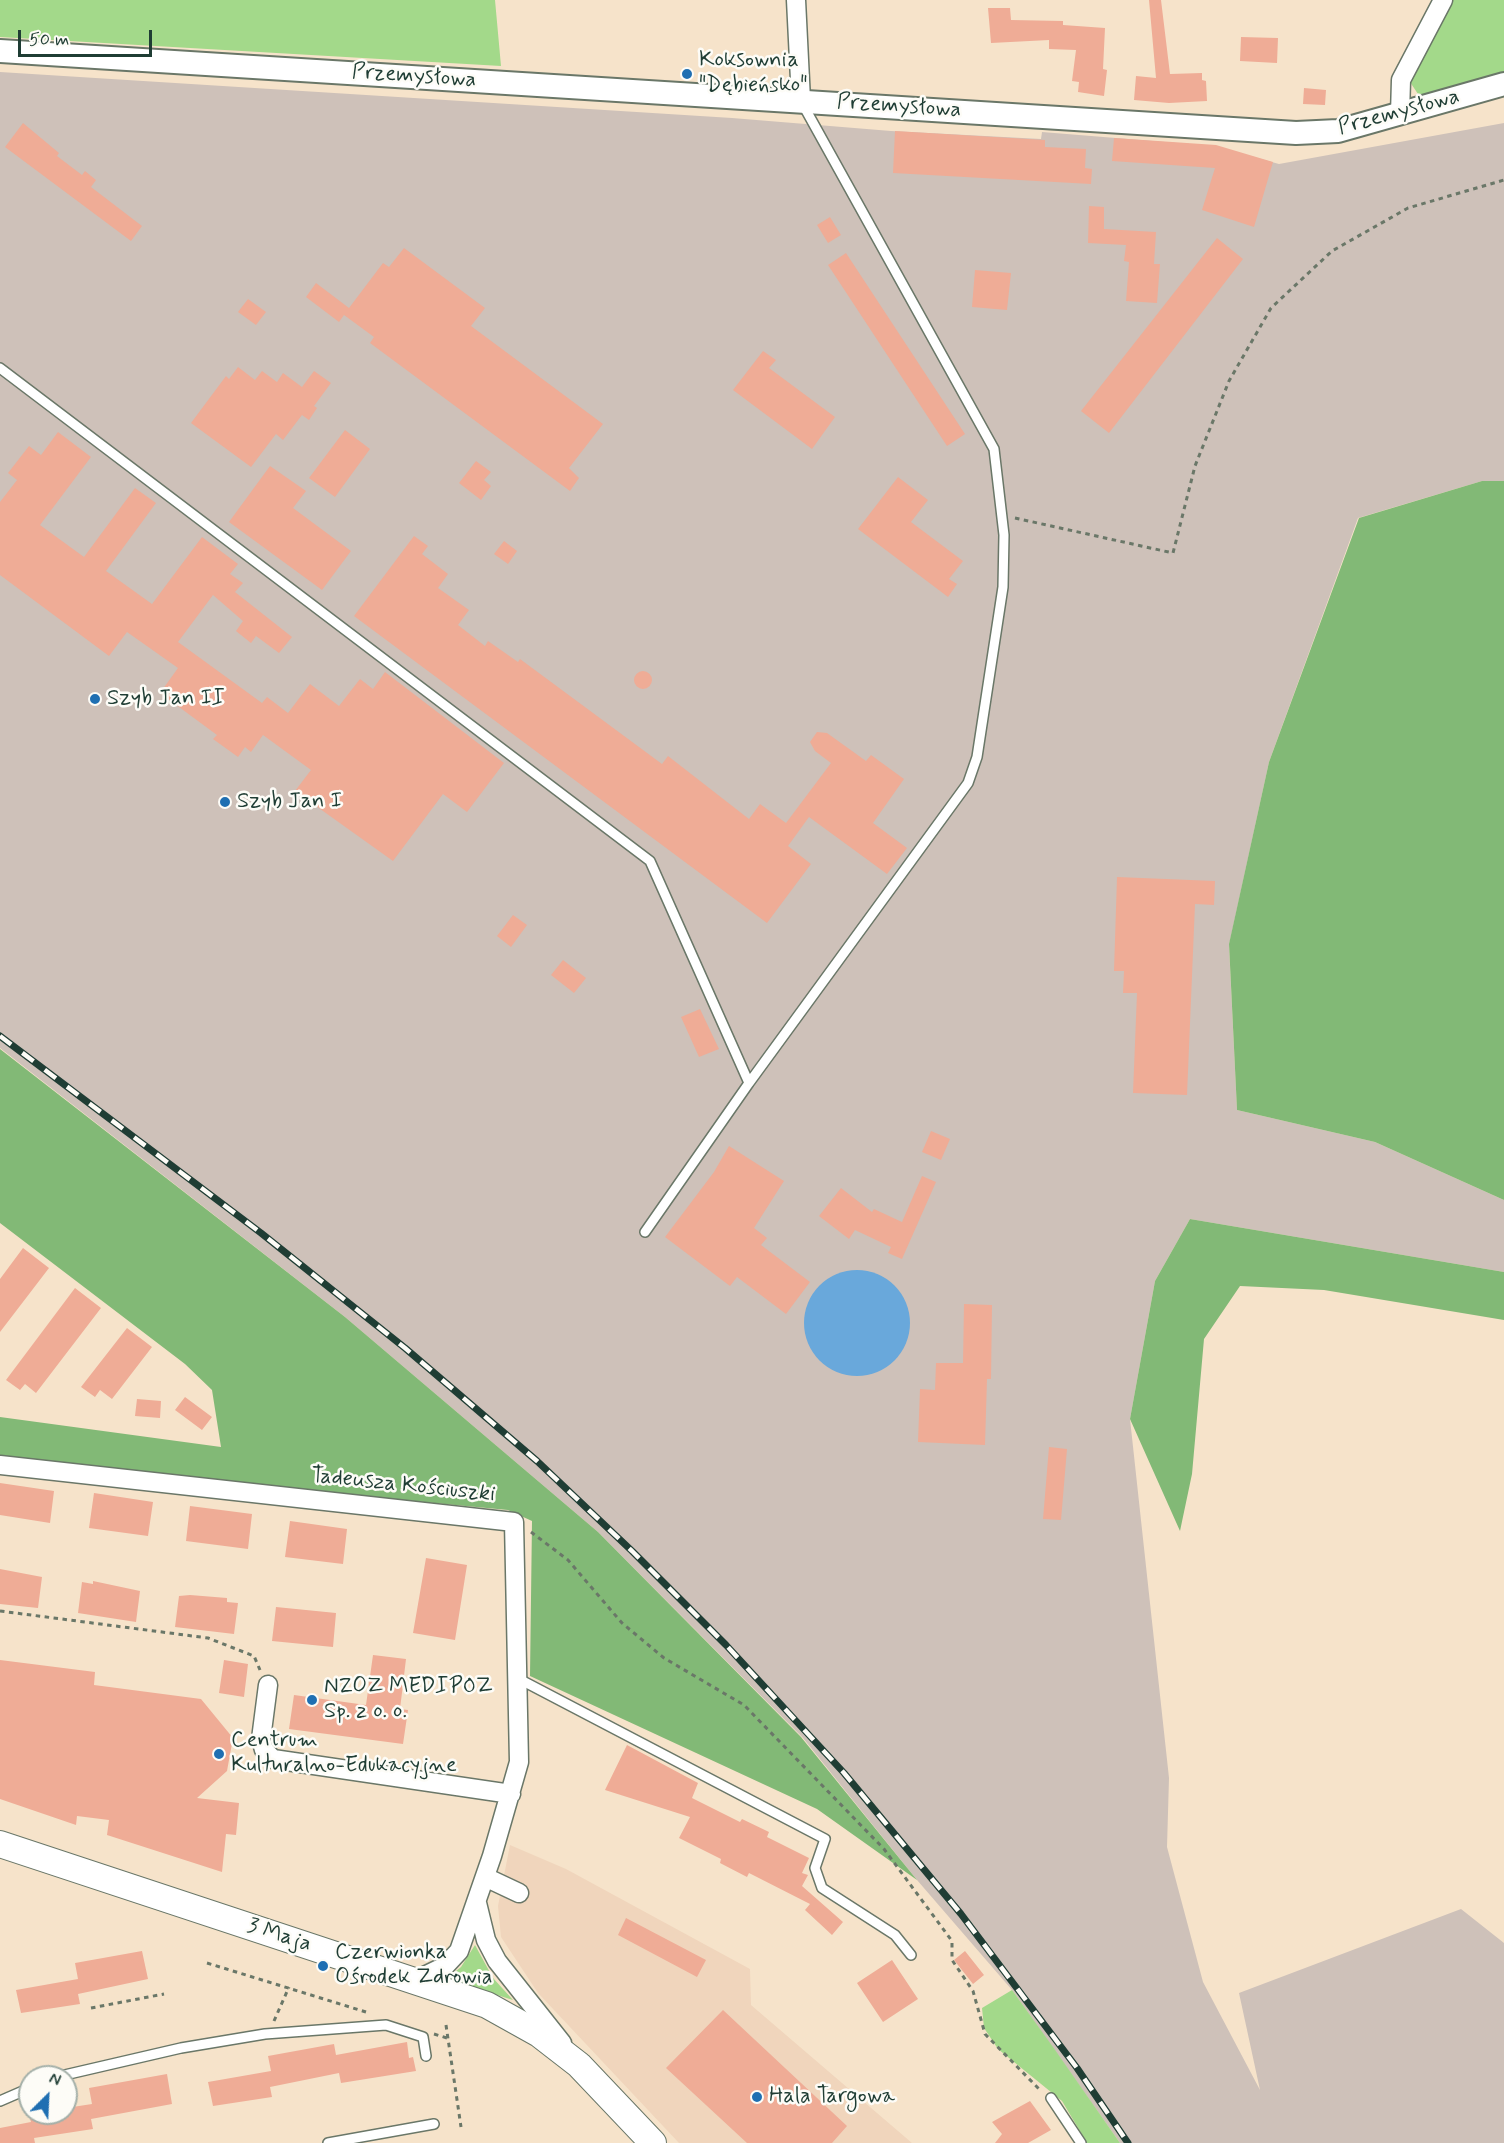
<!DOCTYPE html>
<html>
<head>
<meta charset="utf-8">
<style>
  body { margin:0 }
  #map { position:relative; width:1504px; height:2143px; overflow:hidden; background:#f6e3ca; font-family:Mynerve,sans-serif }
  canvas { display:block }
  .north { position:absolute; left:18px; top:2065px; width:60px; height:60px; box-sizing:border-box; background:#fdfcf7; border:2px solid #a4b0a9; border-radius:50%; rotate:24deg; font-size:16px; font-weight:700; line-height:24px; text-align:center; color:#1f3d34 }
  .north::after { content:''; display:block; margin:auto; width:21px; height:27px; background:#1f6fb2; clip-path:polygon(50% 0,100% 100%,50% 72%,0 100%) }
  .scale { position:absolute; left:18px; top:30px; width:134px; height:27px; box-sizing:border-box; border:3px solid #1f3d34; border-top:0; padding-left:8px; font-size:18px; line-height:21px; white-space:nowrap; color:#1f3d34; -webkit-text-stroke:4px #fdfcf7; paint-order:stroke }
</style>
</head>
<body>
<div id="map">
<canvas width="1504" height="2143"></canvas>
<div class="north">N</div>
<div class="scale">50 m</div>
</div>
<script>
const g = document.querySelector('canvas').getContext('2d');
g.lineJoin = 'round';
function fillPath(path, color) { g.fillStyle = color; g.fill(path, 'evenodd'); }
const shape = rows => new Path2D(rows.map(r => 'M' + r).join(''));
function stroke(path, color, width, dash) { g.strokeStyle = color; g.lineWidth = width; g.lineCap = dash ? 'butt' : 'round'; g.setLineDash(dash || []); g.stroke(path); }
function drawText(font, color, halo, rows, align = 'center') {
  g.font = font + ' Mynerve,sans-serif'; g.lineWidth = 5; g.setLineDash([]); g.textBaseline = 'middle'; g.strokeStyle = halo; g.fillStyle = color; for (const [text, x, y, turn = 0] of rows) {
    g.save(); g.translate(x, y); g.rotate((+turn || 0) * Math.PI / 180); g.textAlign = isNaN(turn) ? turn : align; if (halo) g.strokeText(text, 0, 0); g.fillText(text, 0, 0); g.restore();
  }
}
const built = shape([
  [510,1845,566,1869,750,1969,751,2005,912,2143,679,2143,538,1993,501,1937,498,1906]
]);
const industrial = shape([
  [0,72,732,118,891,131,1041,139,1042,132,1214,146,1279,164,1504,123,1504,481,1482,481,1358,518,1269,762,1229,945,1237,1110,1375,1142,1504,1200,1504,1272,1190,1219,1155,1281,1130,1419,1169,1778,1167,1847,1203,1982,1260,2090,1239,1993,1461,1909,1504,1943,1504,2143,1120,2143,1012,1990,917,1880,803,1738,598,1532,345,1317,0,1048]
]);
const green = shape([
  [0,0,495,0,501,66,0,37],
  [1453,0,1504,0,1504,73,1420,97,1410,82],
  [475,1945,493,1978,513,2000,446,1979,461,1967],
  [1012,1990,1053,2047,1120,2143,1087,2143,1062,2101,998,2049,984,2028,982,2008]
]);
const forest = shape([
  [1482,481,1504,481,1504,1200,1375,1142,1237,1110,1229,944,1269,762,1359,518],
  [0,1049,345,1317,598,1532,801,1737,917,1880,817,1809,530,1676,532,1521,508,1510,245,1485,0,1457,0,1417,221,1447,212,1390,185,1364,0,1223],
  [1190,1219,1504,1272,1504,1320,1324,1290,1240,1286,1204,1339,1192,1474,1180,1531,1130,1419,1155,1281]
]);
const water = shape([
  '804 1323a53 53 0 1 1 106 0a53 53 0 1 1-106 0Z'
]);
const building = shape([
  [1149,0,1161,0,1170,74,1202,73,1202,80,1206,81,1207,101,1169,103,1134,100,1136,76,1156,78],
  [988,8,1010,8,1011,20,1063,21,1063,25,1105,28,1103,69,1107,70,1104,96,1078,92,1079,82,1072,81,1076,50,1049,49,1049,40,991,43],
  [1241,37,1278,38,1277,63,1240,61],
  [1304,88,1326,90,1325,105,1303,104],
  [23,123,59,153,57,156,82,175,85,171,96,180,91,187,142,226,131,241,5,147],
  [895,131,1045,140,1045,147,1086,149,1085,168,1092,169,1091,184,893,173],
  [1114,138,1216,145,1273,162,1254,227,1202,210,1215,168,1112,161],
  [1089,206,1104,207,1104,229,1156,232,1154,264,1160,264,1157,303,1126,301,1129,262,1124,261,1126,245,1088,243],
  [830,217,841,235,828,243,817,225],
  [1217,238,1243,259,1109,433,1081,411],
  [404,248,485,308,471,326,603,424,569,468,579,478,570,491,370,343,374,337,344,315,339,322,306,297,316,283,349,308,383,263,389,267],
  [846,253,965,434,947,446,828,265],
  [975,270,1011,273,1007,310,972,307],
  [248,299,266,312,256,325,238,312],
  [763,351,776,360,769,368,835,417,812,449,733,390],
  [238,367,255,380,262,371,277,382,283,373,302,387,314,371,331,383,314,406,317,408,309,420,302,415,283,440,276,434,251,467,191,423,226,376,229,379],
  [345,430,370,449,335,497,309,478],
  [58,432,91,457,40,525,84,557,135,488,156,503,106,571,152,604,202,537,238,564,230,574,243,583,235,592,292,637,279,653,256,636,251,643,236,631,243,621,213,595,178,642,262,703,267,697,288,713,310,684,339,706,360,679,373,689,385,672,504,763,467,812,443,794,393,861,295,791,311,770,263,735,251,752,245,747,238,757,213,739,217,735,160,693,178,668,127,632,109,656,0,575,0,502,17,480,8,473,29,446,41,455],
  [476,461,491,472,484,480,491,486,481,500,459,483],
  [270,466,306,491,293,508,351,551,322,590,229,522],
  [898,477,928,500,911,522,963,561,949,579,957,584,948,597,858,529],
  [414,536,428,546,422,554,448,574,438,588,469,610,458,625,485,646,488,641,518,662,520,659,662,764,668,756,749,819,760,804,786,823,831,763,815,751,810,742,817,732,827,733,866,761,871,755,904,779,873,823,907,848,887,874,809,817,788,846,811,864,767,923,354,616],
  [504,541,517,551,508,564,494,554],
  '634 680a9 9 0 1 1 18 0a9 9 0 1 1-18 0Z',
  [1117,877,1215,881,1214,905,1195,904,1187,1095,1133,1093,1137,993,1123,993,1124,971,1114,971],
  [513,915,527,925,511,947,497,936],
  [563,960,586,978,574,993,551,975],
  [700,1009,719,1049,699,1057,681,1017],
  [931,1131,950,1139,941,1160,922,1152],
  [729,1146,784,1181,754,1228,767,1238,761,1245,810,1282,786,1314,737,1277,730,1286,665,1237,714,1172],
  [922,1176,936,1182,902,1259,888,1253,891,1247,855,1230,849,1239,819,1216,841,1188,872,1212,874,1209,902,1222],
  [23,1248,49,1268,0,1332,0,1279],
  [75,1288,101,1308,36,1393,25,1384,20,1390,6,1380],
  [964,1304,992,1305,991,1379,987,1379,985,1445,918,1442,920,1389,935,1390,936,1363,963,1363],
  [127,1328,152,1347,112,1399,100,1390,95,1397,81,1387],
  [185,1397,212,1417,202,1430,175,1410],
  [137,1399,161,1401,160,1418,135,1416],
  [1049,1447,1067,1449,1061,1520,1043,1519],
  [0,1483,54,1491,50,1523,0,1515],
  [94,1493,153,1502,148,1536,89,1528],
  [190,1506,252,1514,248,1549,186,1541],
  [290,1521,347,1529,343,1564,285,1557],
  [426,1558,467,1565,455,1640,413,1633],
  [0,1569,42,1577,38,1608,0,1604],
  [93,1581,140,1591,136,1622,78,1613,82,1582,93,1584],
  [190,1595,227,1598,227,1602,238,1603,234,1634,175,1627,179,1596],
  [276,1607,336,1613,333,1647,272,1641],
  [373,1655,406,1659,400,1709,408,1710,403,1744,289,1729,294,1695,366,1705],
  [0,1660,95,1672,94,1685,201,1699,233,1738,227,1771,197,1798,239,1803,236,1835,226,1834,222,1872,107,1835,109,1820,77,1816,76,1825,0,1799],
  [224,1660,248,1664,244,1697,219,1693],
  [627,1745,698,1783,692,1798,740,1822,742,1819,769,1832,767,1837,809,1858,802,1873,808,1875,802,1886,843,1922,832,1935,805,1910,810,1904,749,1873,747,1877,720,1863,721,1859,679,1838,690,1817,605,1790],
  [626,1918,706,1960,697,1977,618,1935],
  [142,1951,148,1979,78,1994,80,2004,21,2013,16,1990,78,1979,75,1963],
  [965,1951,984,1975,973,1984,954,1960],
  [892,1960,918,1999,883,2022,857,1983],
  [723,2010,847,2126,832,2143,747,2143,666,2068],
  [407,2042,409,2058,413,2057,416,2071,341,2083,339,2073,270,2087,272,2097,213,2106,208,2082,271,2071,268,2056,334,2044,336,2055],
  [167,2074,172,2104,91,2119,93,2129,34,2138,35,2143,0,2143,0,2128,31,2122,29,2115,66,2113,66,2108,92,2104,89,2088],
  [1030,2101,1051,2130,1028,2143,995,2143,1002,2134,992,2122]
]);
const path = shape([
  [1015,518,1173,553,1195,466,1229,381,1271,308,1332,251,1408,208,1504,180],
  [531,1532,568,1560,622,1623,664,1658,744,1705,884,1849,952,1941,952,1960,973,1991,985,2034,1041,2091],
  [0,1611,208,1638,254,1656,260,1670],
  [207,1963,366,2012],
  [91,2008,164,1994],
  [274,2021,289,1987],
  [446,2025,461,2127],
  [434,2034,447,2038]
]);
const service = shape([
  [0,368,650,861,749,1083,645,1232],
  [749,1083,968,783,977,757,1003,587,1004,535,994,449,802,103],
  [519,1679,825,1839,815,1868,822,1888,895,1935,911,1955],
  [56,2077,181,2048,265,2034,386,2025,423,2037,426,2056],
  [1051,2098,1081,2143],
  [0,2101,30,2088],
  [328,2143,434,2124]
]);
const minor = shape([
  [796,0,801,100],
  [1400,114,1401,80,1443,0],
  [0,1465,514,1522,519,1762,492,1856,459,1951,445,1966,416,1980],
  [268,1685,261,1739,264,1750,273,1759,511,1794],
  [485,1877,519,1893],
  [477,1903,486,1940,497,1961,562,2043]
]);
const tertiary = shape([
  [0,51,1296,133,1338,131,1504,84]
]);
const secondary = shape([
  [0,1844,487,2005,539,2034,579,2065,653,2143]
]);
const rail = shape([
  [0,1036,261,1233,405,1348,537,1461,632,1551,726,1645,844,1773,961,1914,1077,2068,1128,2143]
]);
const markers = [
  [687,74,6,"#1f6fb2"],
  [95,699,6,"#1f6fb2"],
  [225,802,6,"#1f6fb2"],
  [312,1700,6,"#1f6fb2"],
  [219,1754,6,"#1f6fb2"],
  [323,1966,6,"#1f6fb2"],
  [757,2097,6,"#1f6fb2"]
];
const poiNames = [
  ["Koksownia",699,61],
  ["\"Dębieńsko\"",699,86],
  ["Szyb Jan II",107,699],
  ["Szyb Jan I",237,802],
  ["NZOZ MEDIPOZ",324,1687],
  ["Sp. z o. o.",324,1712],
  ["Centrum",231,1741],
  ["Kulturalno-Edukacyjne",231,1766],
  ["Czerwionka",335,1953],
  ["Ośrodek Zdrowia",335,1978],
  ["Hala Targowa",769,2097]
];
const streetNames = [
  ["Przemysłowa",414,77,4],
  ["Przemysłowa",899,107,4],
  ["Przemysłowa",1399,113,-15],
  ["Tadeusza Kościuszki",403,1486,6],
  ["3 Maja",279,1936,18]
];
fillPath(built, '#f0d5bc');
fillPath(industrial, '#cec1b9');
fillPath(green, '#a3d98a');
fillPath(forest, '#82b976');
fillPath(water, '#69a8db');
fillPath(building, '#efac96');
stroke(service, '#6a7768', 12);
stroke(minor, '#6a7768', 21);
stroke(tertiary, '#6a7768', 26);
stroke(secondary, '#6a7768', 28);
stroke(path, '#6a7768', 3, [4.5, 4.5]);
stroke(service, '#fff', 9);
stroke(minor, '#fff', 18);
stroke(tertiary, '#fff', 22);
stroke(secondary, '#fff', 26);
stroke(rail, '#1f3d34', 7);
stroke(rail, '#fdfcf7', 4.5, [14]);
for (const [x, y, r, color] of markers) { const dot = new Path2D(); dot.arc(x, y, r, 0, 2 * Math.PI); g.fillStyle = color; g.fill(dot); stroke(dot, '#fdfcf7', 2); }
drawText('22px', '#1f3d34', '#fdfcf7', poiNames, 'left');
drawText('22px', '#1f3d34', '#fdfcf7', streetNames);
</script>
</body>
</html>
